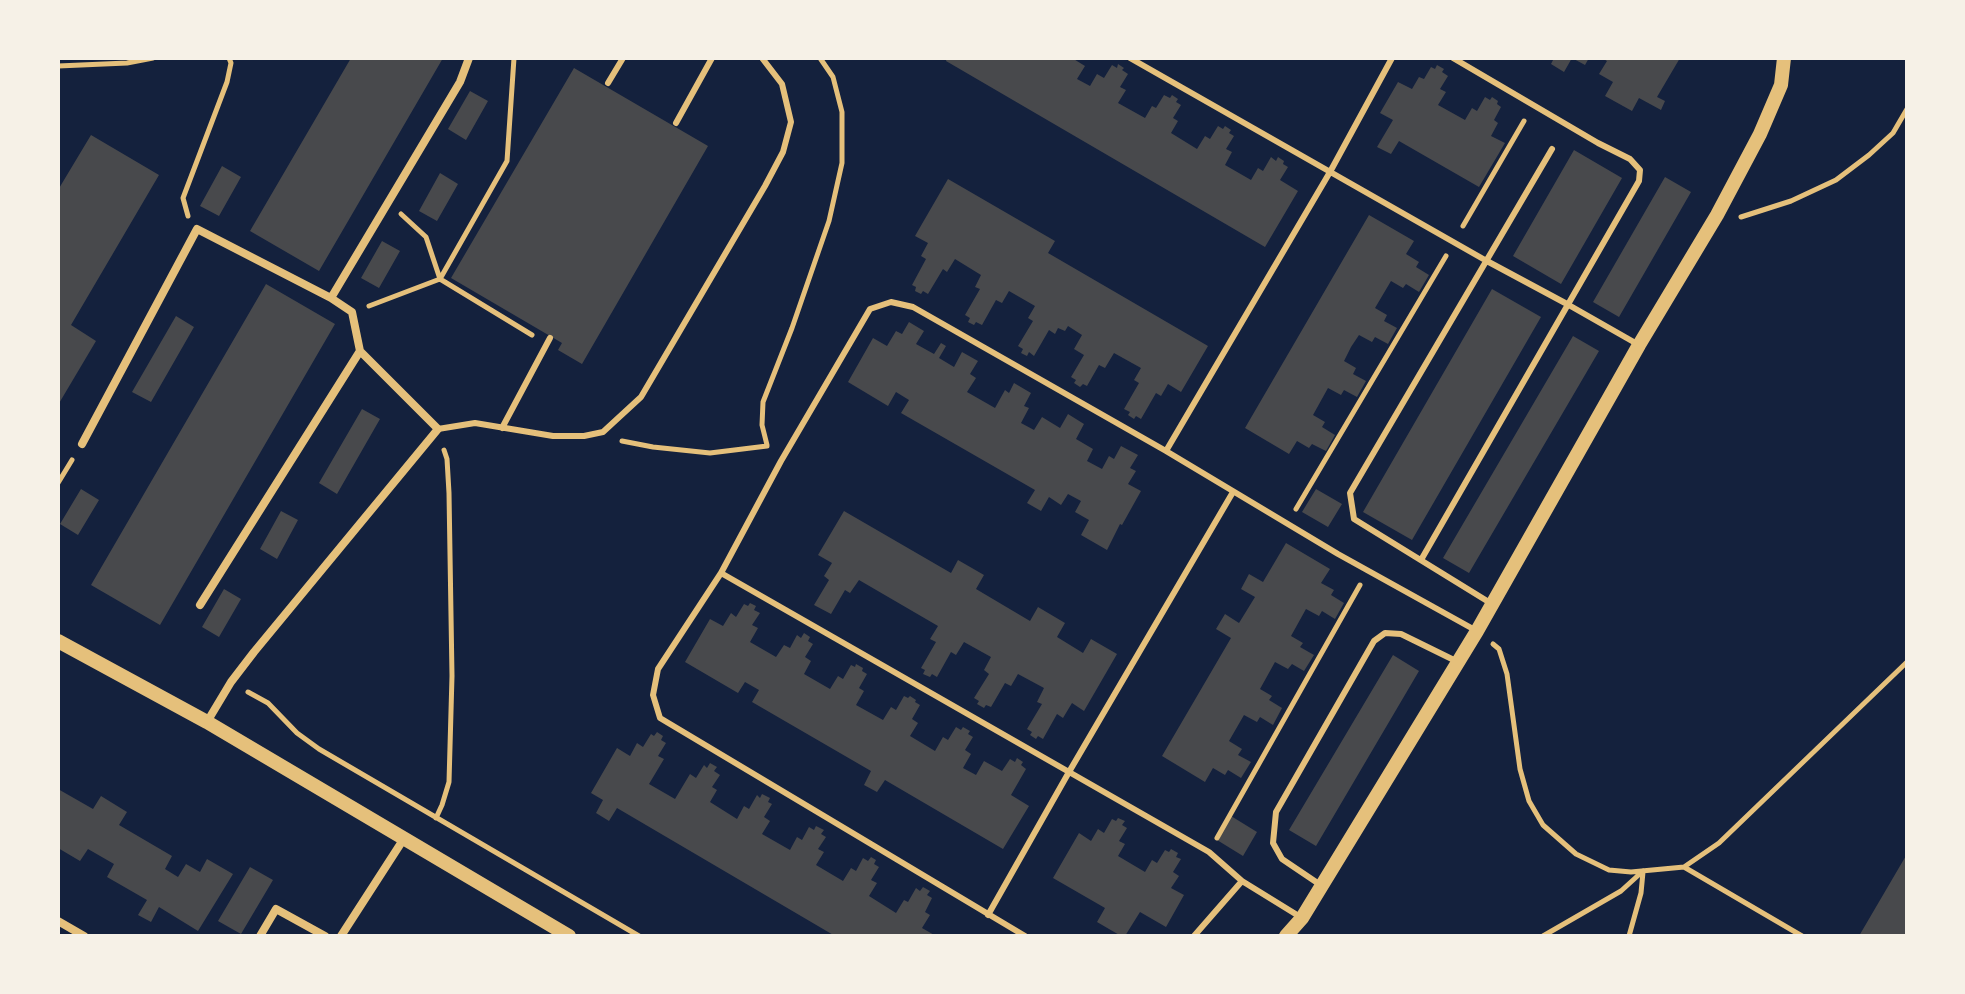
<!DOCTYPE html>
<html>
<head>
<meta charset="utf-8">
<style>
  body { margin:0 }
  #map { position:relative; width:1965px; height:994px; overflow:hidden; background:#14213d; font-family:Helvetica,sans-serif }
  canvas { display:block }
  .frame { position:absolute; inset:0; border:60px solid #f6f1e7; pointer-events:none }
</style>
</head>
<body>
<div id="map">
<canvas width="1965" height="994"></canvas>
<div class="frame"></div>
</div>
<script>
const g = document.querySelector('canvas').getContext('2d');
g.lineJoin = 'round';
function fillPath(path, color) { g.fillStyle = color; g.fill(path, 'evenodd'); }
const shape = rows => new Path2D(rows.map(r => 'M' + r).join(''));
function stroke(path, color, width, dash) { g.strokeStyle = color; g.lineWidth = width; g.lineCap = dash ? 'butt' : 'round'; g.setLineDash(dash || []); g.stroke(path); }
const building = shape([
  [351,58,443,58,319,271,250,231],
  [947,58,1072,58,1085,66,1077,79,1090,86,1097,74,1104,78,1112,65,1117,68,1118,64,1124,68,1122,70,1128,74,1120,87,1126,90,1118,103,1145,118,1152,106,1156,108,1164,95,1170,98,1172,95,1178,99,1176,102,1181,105,1173,118,1178,121,1171,133,1197,149,1205,136,1210,139,1218,126,1223,129,1225,126,1231,130,1229,133,1234,136,1226,149,1232,152,1225,165,1251,180,1258,168,1263,171,1271,157,1276,161,1278,157,1284,161,1283,164,1288,167,1280,180,1298,191,1265,247,946,61],
  [1554,58,1589,58,1585,65,1572,58,1564,72,1551,64],
  [1602,58,1680,58,1657,97,1665,101,1661,110,1639,98,1632,111,1605,96,1613,82,1599,74,1607,61],
  [1437,65,1444,69,1442,72,1448,76,1440,89,1446,92,1438,105,1465,120,1472,108,1477,111,1485,97,1490,100,1492,97,1498,101,1497,104,1501,107,1494,120,1498,123,1491,136,1505,143,1479,187,1399,141,1391,154,1377,147,1393,120,1380,113,1398,82,1412,89,1419,77,1424,79,1431,67,1435,69],
  [574,68,708,146,582,364,558,350,562,343,451,278],
  [470,91,488,101,466,140,448,129],
  [91,135,159,175,71,325,96,341,58,405,58,190],
  [1574,150,1622,178,1561,284,1513,256],
  [222,166,241,177,219,216,200,206],
  [440,173,458,184,437,221,419,211],
  [1665,177,1691,192,1619,317,1593,302],
  [948,179,1055,241,1048,253,1208,346,1181,392,1168,384,1161,396,1156,393,1141,419,1136,416,1134,419,1128,415,1130,412,1124,409,1139,383,1134,380,1141,368,1114,353,1105,368,1099,365,1087,386,1083,384,1080,387,1074,383,1076,380,1071,377,1084,355,1074,349,1082,335,1068,326,1065,331,1058,328,1055,334,1049,330,1034,356,1029,352,1027,356,1021,353,1023,349,1018,346,1033,321,1028,318,1035,306,1009,291,1002,303,996,300,982,325,976,322,974,325,968,322,970,318,965,315,980,289,975,287,981,275,955,259,947,272,943,269,928,294,923,291,921,294,915,291,916,287,912,285,926,259,921,256,928,243,915,236],
  [1369,215,1414,241,1406,254,1419,262,1416,267,1429,275,1419,292,1406,284,1403,288,1391,281,1375,308,1387,315,1384,321,1397,328,1388,344,1375,337,1372,342,1359,335,1351,347,1344,361,1356,368,1353,374,1366,381,1357,397,1344,390,1341,395,1328,388,1313,415,1325,422,1322,427,1335,435,1326,451,1312,444,1309,448,1297,441,1289,454,1245,428],
  [382,241,400,251,379,288,361,278],
  [266,284,335,324,160,625,91,585],
  [1492,289,1541,317,1412,540,1363,512],
  [176,316,194,327,151,402,132,392],
  [909,322,924,331,916,344,934,354,941,343,946,346,939,358,954,367,962,352,978,361,970,374,976,378,967,392,995,408,1005,390,1009,393,1014,383,1031,393,1024,406,1029,408,1021,423,1034,430,1042,417,1060,428,1068,414,1084,424,1076,439,1093,449,1087,461,1102,469,1109,456,1114,459,1121,446,1138,455,1130,468,1136,471,1128,484,1141,491,1122,525,1120,524,1107,550,1081,535,1089,520,1075,512,1081,501,1068,494,1061,505,1049,497,1041,511,1027,503,1035,490,901,413,909,400,896,392,888,406,848,382,873,338,887,346,896,331,902,334],
  [1573,336,1599,351,1469,573,1443,558],
  [362,409,380,419,337,494,319,483],
  [81,489,99,500,78,535,60,524],
  [1316,489,1342,504,1328,527,1302,512],
  [281,511,298,520,277,559,260,549],
  [844,511,951,573,958,560,984,575,976,589,1030,621,1038,607,1065,623,1057,637,1083,653,1091,639,1117,654,1084,711,1072,703,1063,718,1057,714,1043,739,1038,736,1036,739,1030,735,1032,732,1027,729,1042,704,1037,702,1044,688,1018,674,1011,686,1005,683,991,707,986,705,984,708,977,704,979,701,974,698,989,674,984,670,991,657,964,642,956,655,951,652,937,677,932,674,930,677,923,674,925,670,921,668,936,642,930,639,938,626,859,580,850,593,845,590,831,614,814,605,829,580,824,576,832,563,818,555],
  [1286,543,1330,569,1321,583,1334,590,1331,595,1344,603,1335,619,1322,611,1319,616,1306,609,1291,636,1303,643,1300,647,1314,655,1304,671,1292,664,1288,669,1275,662,1260,689,1272,696,1269,700,1282,708,1273,725,1260,717,1257,722,1244,715,1229,741,1242,749,1238,755,1251,762,1241,778,1228,770,1225,775,1213,768,1205,782,1162,756,1231,638,1216,629,1225,614,1239,623,1255,597,1241,589,1249,574,1263,582],
  [224,589,241,599,219,637,202,627],
  [750,603,756,606,754,610,760,613,752,625,758,628,750,642,776,657,784,645,790,648,797,635,801,638,804,633,810,637,808,641,813,644,805,657,811,661,804,674,830,689,838,676,843,679,851,665,855,667,856,664,863,668,862,671,867,674,859,688,864,691,856,705,883,720,891,707,896,710,904,696,908,698,910,696,916,700,915,702,920,705,912,719,918,723,910,736,935,751,943,737,948,740,956,727,961,730,963,727,970,731,968,734,973,737,965,750,971,754,963,768,976,775,984,761,1002,771,1010,759,1015,762,1017,758,1023,762,1021,765,1026,769,1011,795,1029,806,1003,849,885,780,877,792,864,785,871,771,752,702,759,690,745,682,738,693,685,662,710,619,723,626,731,613,736,617,744,604,748,606],
  [1393,655,1419,671,1316,846,1289,830],
  [657,732,663,736,661,740,666,743,658,756,664,759,649,784,675,799,690,774,696,778,704,765,707,768,710,763,717,767,714,771,720,775,712,787,717,790,710,802,737,819,744,806,749,809,757,795,760,798,762,794,770,798,768,802,772,804,764,817,770,821,762,834,790,850,797,837,802,840,809,827,814,830,816,826,824,830,821,834,826,837,818,849,824,852,816,865,843,881,851,868,856,871,863,858,868,861,871,857,876,860,874,864,879,867,871,880,877,883,869,896,896,913,904,900,908,902,916,888,920,891,923,887,930,891,927,895,932,898,925,912,930,915,922,928,936,936,835,936,617,808,609,821,596,813,603,800,591,793,617,748,630,756,637,743,643,747,651,734,654,736],
  [58,789,93,809,101,796,127,812,119,825,172,856,165,869,178,877,186,864,200,872,207,859,233,874,198,931,159,907,151,922,138,915,147,900,107,877,114,864,88,849,80,861,58,848],
  [1231,816,1257,832,1243,856,1217,840],
  [1118,818,1125,821,1122,825,1127,828,1119,841,1125,844,1118,856,1145,872,1152,860,1157,863,1165,850,1169,852,1171,849,1178,853,1176,857,1181,859,1173,872,1179,876,1171,888,1184,895,1166,927,1140,912,1125,936,1121,936,1097,922,1105,908,1053,878,1079,833,1091,841,1098,829,1104,833,1112,819,1116,821],
  [1907,854,1907,936,1859,936],
  [250,867,273,880,241,934,218,921]
]);
const path = shape([
  [58,66,127,63,153,58],
  [401,214,426,237,440,279,532,335],
  [188,216,183,198,227,82,231,63,229,58],
  [1741,217,1791,201,1836,180,1869,155,1893,133,1907,109],
  [1463,226,1524,121],
  [369,306,440,279,507,161,514,58],
  [622,441,653,447,710,453,767,446],
  [767,445,762,425,763,402,792,328,829,221,842,163,842,112,833,77,820,58],
  [58,483,72,460],
  [1296,509,1446,256],
  [1493,644,1499,649,1507,674,1520,769,1529,801,1543,825,1576,854,1609,870,1631,872,1684,867,1802,936],
  [248,692,268,703,297,733,319,749,639,936],
  [436,818,442,805,449,782,452,676,449,493,447,459,444,450],
  [1217,838,1360,585],
  [1684,867,1719,843,1907,662],
  [1543,936,1621,891,1643,871],
  [1629,936,1641,893,1643,872]
]);
const service = shape([
  [1130,58,1485,260,1567,304,1639,345],
  [608,83,623,58],
  [676,123,712,58],
  [502,428,550,338],
  [438,429,475,423,553,436,584,436,603,432,641,397,765,186,783,152,791,122,782,84,762,58],
  [1166,451,1330,172,1392,58],
  [1421,560,1639,181,1640,170,1630,159,1598,143,1453,58],
  [721,573,781,461,870,309,891,302,913,307,1166,451,1338,554,1475,630],
  [1492,604,1354,519,1350,493,1552,149],
  [1322,886,1282,859,1273,843,1276,812,1374,641,1385,633,1401,634,1458,662],
  [988,915,1069,772,1233,492],
  [1025,936,660,718,653,695,658,669,721,573,1209,852,1242,881,1302,918],
  [1194,936,1242,881]
]);
const minor = shape([
  [82,444,197,229,331,298],
  [200,605,360,351,352,312,331,298,460,82,469,58],
  [207,722,231,682,254,652,438,429,360,351],
  [58,921,84,936],
  [260,936,276,909,325,936],
  [341,936,403,840]
]);
const tertiary = shape([
  [58,641,207,722,569,936],
  [1286,936,1302,918,1477,631,1639,345,1717,215,1760,134,1781,85,1784,58]
]);
fillPath(building, '#48494c');
stroke(path, '#e5c07b', 5);
stroke(service, '#e5c07b', 6);
stroke(minor, '#e5c07b', 8);
stroke(tertiary, '#e5c07b', 14);
</script>
</body>
</html>
